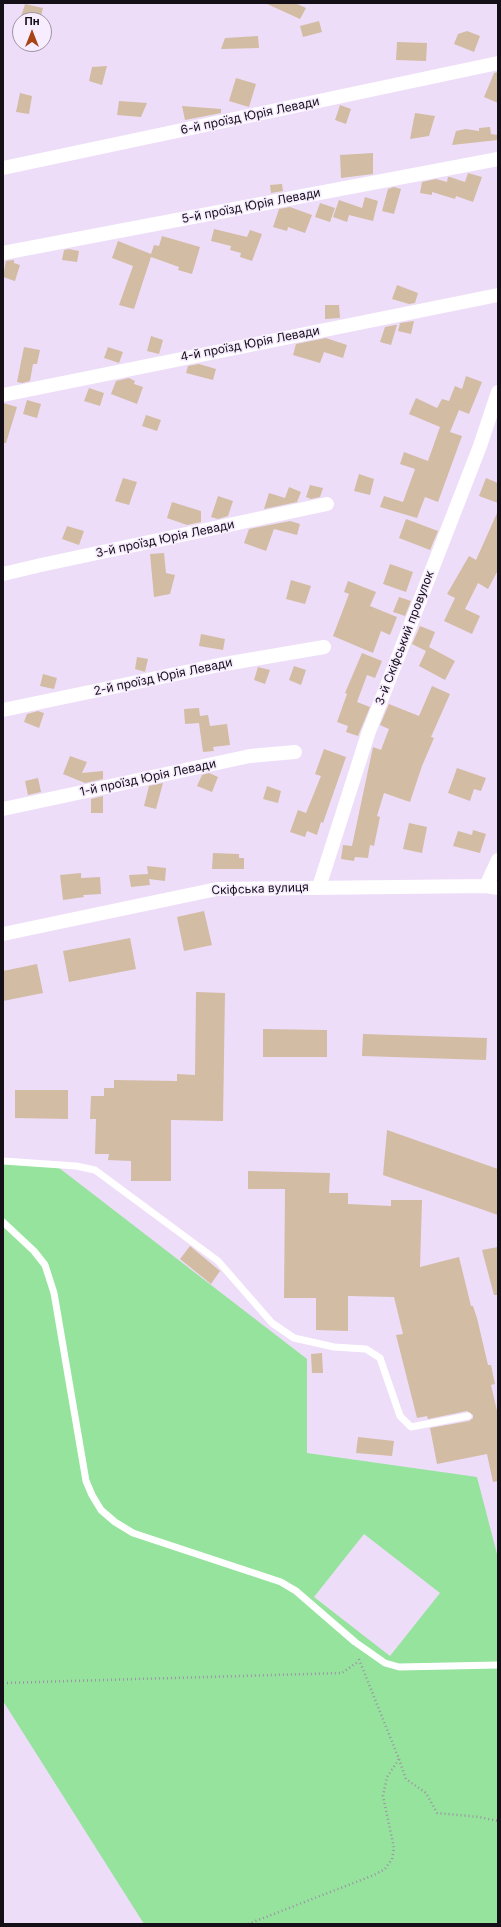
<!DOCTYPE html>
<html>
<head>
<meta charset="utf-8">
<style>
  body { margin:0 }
  #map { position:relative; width:501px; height:1927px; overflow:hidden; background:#eeddf8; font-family:Inter,sans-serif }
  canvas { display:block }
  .frame { position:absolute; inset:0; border:4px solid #150f18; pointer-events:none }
  .north { position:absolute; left:12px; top:12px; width:40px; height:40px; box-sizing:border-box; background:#f7edfe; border:1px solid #9d94a2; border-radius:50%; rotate:0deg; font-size:11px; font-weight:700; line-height:16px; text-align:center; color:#150f18 }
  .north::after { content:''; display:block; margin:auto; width:14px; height:18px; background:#a84314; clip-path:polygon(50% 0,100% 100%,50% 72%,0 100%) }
</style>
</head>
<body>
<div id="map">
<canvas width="501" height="1927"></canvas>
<div class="frame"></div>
<div class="north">Пн</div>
</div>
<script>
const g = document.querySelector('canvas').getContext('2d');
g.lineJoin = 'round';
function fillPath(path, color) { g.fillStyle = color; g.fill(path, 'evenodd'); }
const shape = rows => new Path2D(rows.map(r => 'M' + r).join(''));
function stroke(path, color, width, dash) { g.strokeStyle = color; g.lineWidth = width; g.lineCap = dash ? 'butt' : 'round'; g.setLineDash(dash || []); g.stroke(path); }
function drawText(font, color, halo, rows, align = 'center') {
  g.font = font + ' Inter,sans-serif'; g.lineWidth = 3.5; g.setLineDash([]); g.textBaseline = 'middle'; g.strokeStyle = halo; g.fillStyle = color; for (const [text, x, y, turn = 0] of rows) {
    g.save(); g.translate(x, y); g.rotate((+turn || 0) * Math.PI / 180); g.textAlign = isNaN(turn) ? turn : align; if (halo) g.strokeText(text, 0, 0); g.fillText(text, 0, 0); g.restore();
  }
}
const green = shape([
  [3,1161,54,1164,307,1359,307,1453,477,1477,498,1558,498,1924,144,1924,3,1701],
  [364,1534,440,1593,390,1656,314,1597]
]);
const building = shape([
  [265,3,295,3,306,8,300,19],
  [25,4,43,8,40,20,20,20],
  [319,21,322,32,303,37,300,26],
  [467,31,480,36,474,52,454,44,458,34],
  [258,36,259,48,221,49,225,38],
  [397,42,427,43,426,61,396,60],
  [107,66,102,85,89,81,92,67],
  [498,72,498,103,484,97,494,73],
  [236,78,256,84,249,107,229,101],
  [20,93,32,96,29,114,16,112],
  [119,101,147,103,141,117,117,115],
  [340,105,351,109,346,124,335,120],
  [182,106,221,109,221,113,185,120],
  [415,113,435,116,429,136,410,139],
  [490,127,491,134,498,135,498,140,452,145,456,131,466,129,479,131,479,128],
  [373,153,373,174,341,178,340,155],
  [468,173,482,177,473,202,456,196,455,199,432,192,432,195,420,193,422,182,436,179,447,182,448,177,450,177,465,182],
  [282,184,283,191,271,193,270,185],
  [394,187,401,189,394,214,382,211,388,189],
  [365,197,378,201,373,221,349,215,347,222,333,217,339,200,362,208],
  [320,203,335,208,330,222,315,217],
  [290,207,312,215,305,233,288,227,287,231,273,227,279,209],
  [214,229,247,237,250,230,262,234,252,261,240,257,241,253,230,250,231,246,211,241],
  [162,236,200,247,192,274,178,270,179,267,151,257,134,309,119,305,133,266,112,258,118,241,151,254,154,245,159,246],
  [69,249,79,251,77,262,62,260,64,250],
  [14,260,14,263,20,265,15,281,3,277,6,261],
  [397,285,418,293,415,303,409,304,392,299],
  [325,305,339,305,340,318,325,319],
  [414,321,411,334,398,331,400,323],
  [395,325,397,325,391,345,380,342,385,327],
  [151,336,163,340,159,354,147,351],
  [326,338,347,345,343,358,324,352,320,363,293,355,296,344],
  [24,347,40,350,37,364,33,364,30,381,22,383,17,382],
  [108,347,123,352,119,363,104,358],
  [199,364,216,369,213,380,186,373,188,366],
  [466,376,482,382,469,414,459,410,450,432,462,436,438,502,425,497,417,518,380,507,384,496,403,502,415,469,400,464,404,452,428,461,440,427,409,414,416,398,437,408,442,399,449,401,455,386,462,389],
  [129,378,135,381,134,384,143,387,137,404,111,394,116,381],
  [89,388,104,393,100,406,84,401],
  [27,400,41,404,37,418,23,414],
  [3,403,17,407,6,443,3,443],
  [146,415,161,420,157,431,142,426],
  [359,474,374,479,370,495,354,491],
  [123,478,137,482,129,505,115,501],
  [486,478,498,483,498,503,479,496],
  [310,485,323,488,320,497,311,499,306,497],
  [289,487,301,492,297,502,264,509,269,493,285,498],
  [218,496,233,501,228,516,218,519,211,517],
  [172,502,201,511,201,522,187,525,167,518],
  [498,511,498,570,488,589,478,583,465,609,480,616,472,634,444,621,455,598,447,594,469,556,476,560],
  [406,519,438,531,430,550,399,538],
  [290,521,300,524,297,535,274,529,266,551,244,543,249,529],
  [67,526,84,531,79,545,62,539],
  [164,553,166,573,175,575,170,594,154,597,150,554],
  [390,564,413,572,406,592,383,584],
  [291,580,311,586,305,604,286,599],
  [348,581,376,592,370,606,397,617,390,635,381,631,373,653,333,636,349,594,344,592],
  [399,597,411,601,405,616,393,612],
  [420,626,435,632,429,647,455,661,445,680,419,666,426,651,412,644],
  [201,634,225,639,223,650,199,646],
  [362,653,382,661,375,678,367,675,357,702,370,707,358,736,346,732,348,726,337,722,347,694,345,693],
  [137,657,148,659,145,672,135,669],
  [294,666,306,670,301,685,289,680],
  [258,667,270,670,265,684,254,680],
  [43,674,57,678,54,689,40,686],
  [432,686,450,694,431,737,434,738,422,766,410,802,384,793,377,816,380,817,374,846,370,845,368,858,355,857,354,861,341,859,343,845,352,846,373,747,381,750,389,729,380,725,389,704,419,716],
  [199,708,200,716,208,715,210,726,227,724,230,745,213,747,214,751,203,752,199,723,185,724,184,709],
  [38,711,44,713,39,728,24,722,27,714],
  [324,749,346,757,323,823,321,822,317,835,307,831,305,837,290,832,298,810,306,813,321,776,315,774],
  [70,756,87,762,82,773,103,771,103,779,85,783,63,774],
  [457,768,486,778,481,791,474,789,470,801,448,793],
  [209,773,218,777,212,792,197,786,202,775],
  [38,778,41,792,28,795,25,781],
  [163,783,156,809,144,806,149,786],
  [267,786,281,791,278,803,263,799],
  [103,796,103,813,91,813,91,799],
  [409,823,427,827,422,853,403,849],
  [473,830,486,834,480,853,453,846,458,831,472,835],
  [213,853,239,854,239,858,244,858,244,869,212,869],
  [147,866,166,868,165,881,149,879,150,885,131,887,129,875,148,874],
  [81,873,81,878,100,877,101,894,83,895,84,897,63,900,60,875],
  [204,911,212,945,184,951,177,917],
  [130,938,136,969,69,982,63,951],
  [37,964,43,993,3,1001,3,971],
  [196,992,225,993,223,1121,171,1120,171,1181,131,1181,131,1161,108,1160,109,1154,95,1154,96,1119,90,1119,91,1096,104,1096,104,1088,114,1088,114,1080,177,1081,177,1074,195,1075],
  [263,1029,327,1030,327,1057,263,1057],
  [363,1034,487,1038,486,1060,362,1056],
  [15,1090,68,1090,68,1119,15,1118],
  [387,1130,498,1169,498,1215,383,1175],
  [248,1171,330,1173,329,1193,348,1193,348,1204,391,1206,391,1200,422,1200,420,1267,459,1257,471,1306,473,1306,477,1318,488,1365,491,1365,495,1384,491,1385,498,1415,498,1481,493,1482,487,1454,437,1464,430,1428,469,1421,473,1418,473,1415,467,1411,428,1419,427,1416,417,1418,396,1335,403,1334,394,1297,348,1296,348,1331,316,1330,316,1298,284,1298,285,1189,248,1189],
  [190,1246,220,1271,211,1284,180,1259],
  [498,1247,498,1295,494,1295,482,1250],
  [322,1353,323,1373,312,1373,311,1354],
  [358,1437,394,1441,392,1456,356,1453]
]);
const path = shape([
  [3,1683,342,1673,359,1661],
  [399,1759,406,1779,426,1793,437,1813,479,1817,498,1821],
  [248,1924,374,1875,385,1869,392,1859,394,1848,383,1796,387,1777,399,1759,358,1657]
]);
const lane = shape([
  [3,1161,76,1166,95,1170,218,1261,272,1323,294,1338,334,1347,366,1349,380,1358,400,1416,411,1427,468,1416],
  [3,1222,34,1251,45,1265,54,1293,86,1481,92,1495,101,1510,115,1522,133,1533,281,1582,296,1591,355,1642,385,1663,399,1667,498,1665]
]);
const street = shape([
  [3,168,498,63],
  [3,253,498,159],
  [3,395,498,295],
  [3,574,41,565,327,504],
  [3,710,219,665,324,647],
  [3,809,250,756,295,752],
  [486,886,498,860],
  [319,887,368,734,480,446,498,392],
  [3,934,217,889,486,886,498,888]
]);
const streetNames = [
  ["6-й проїзд Юрія Левади",250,116,-12],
  ["5-й проїзд Юрія Левади",251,206,-11],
  ["4-й проїзд Юрія Левади",250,344,-11],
  ["3-й проїзд Юрія Левади",165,539,-12],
  ["3-й Скіфський провулок",405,638,-69],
  ["2-й проїзд Юрія Левади",163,677,-12],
  ["1-й проїзд Юрія Левади",148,778,-12],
  ["Скіфська вулиця",260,889,-2]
];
fillPath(green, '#95e39d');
fillPath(building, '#d2bca3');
stroke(path, '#9e91a6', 2.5, [1, 3]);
stroke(lane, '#fff', 7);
stroke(street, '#fff', 14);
drawText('12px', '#150f18', '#f7edfe', streetNames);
</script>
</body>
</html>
